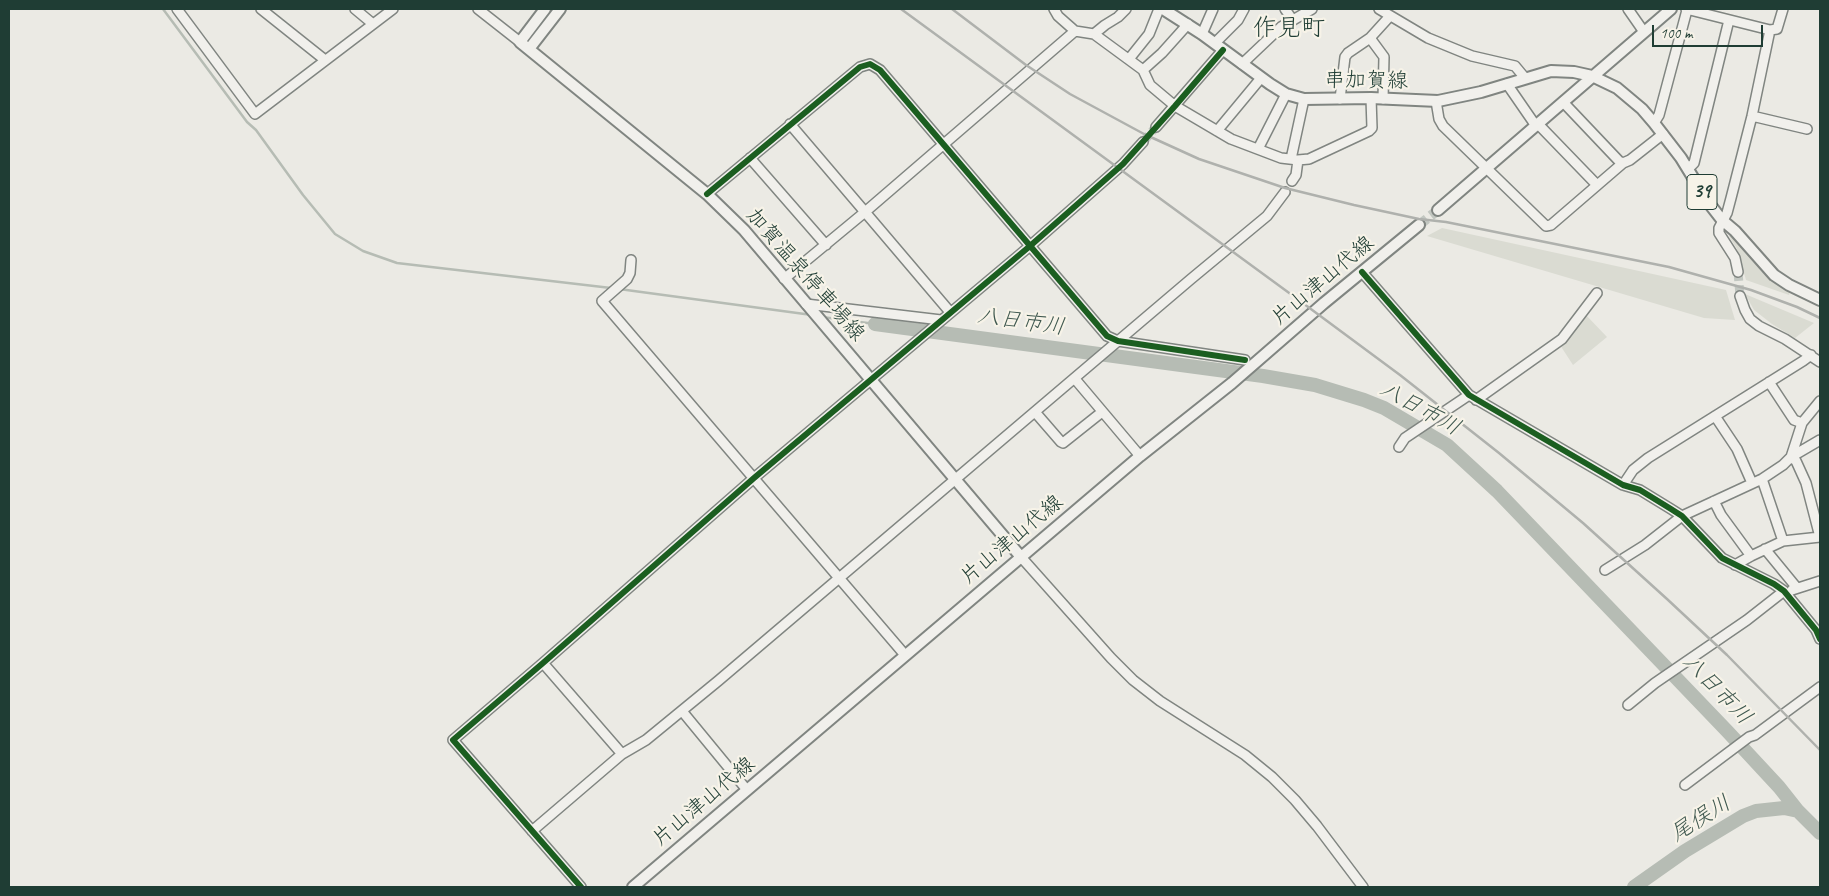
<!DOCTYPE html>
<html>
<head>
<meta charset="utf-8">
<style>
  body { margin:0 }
  #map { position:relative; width:1829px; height:896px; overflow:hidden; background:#ebeae4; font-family:Caveat,sans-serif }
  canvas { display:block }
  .frame { position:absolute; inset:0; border:10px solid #1f3d34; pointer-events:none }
  .scale { position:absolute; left:1652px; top:25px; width:111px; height:22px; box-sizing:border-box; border:2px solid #1f3d34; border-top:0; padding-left:6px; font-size:15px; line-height:18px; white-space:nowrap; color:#1f3d34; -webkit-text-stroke:4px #f7f3e8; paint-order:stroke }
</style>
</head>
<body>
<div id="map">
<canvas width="1829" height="896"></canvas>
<div class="frame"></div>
<div class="scale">100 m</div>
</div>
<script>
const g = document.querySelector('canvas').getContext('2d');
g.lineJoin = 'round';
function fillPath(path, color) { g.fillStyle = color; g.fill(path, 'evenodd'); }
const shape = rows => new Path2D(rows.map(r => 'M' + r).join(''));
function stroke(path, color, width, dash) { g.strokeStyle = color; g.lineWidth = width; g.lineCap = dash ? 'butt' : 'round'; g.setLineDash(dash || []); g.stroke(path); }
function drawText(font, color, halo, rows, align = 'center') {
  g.font = font + ' Caveat,"Klee One",sans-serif'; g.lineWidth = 4.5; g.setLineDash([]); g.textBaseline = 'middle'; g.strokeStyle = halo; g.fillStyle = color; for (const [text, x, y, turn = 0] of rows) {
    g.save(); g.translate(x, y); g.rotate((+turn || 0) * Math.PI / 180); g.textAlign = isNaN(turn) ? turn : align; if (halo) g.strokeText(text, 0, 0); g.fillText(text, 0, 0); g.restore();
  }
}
const green = shape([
  [1442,228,1726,290,1735,320,1704,318,1427,236],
  [1730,233,1767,276,1790,292,1789,295,1746,280,1737,249,1729,236],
  [1745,294,1814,323,1795,338,1772,324,1754,310],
  [1585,314,1607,337,1573,365,1560,345]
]);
const stream = shape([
  [163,9,247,122,256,130,303,195,335,234,363,251,397,263,611,288],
  [619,289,812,315],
  [822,317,875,324]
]);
const river = shape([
  [875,324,1263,376,1315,385,1364,400,1384,408,1447,445,1497,491,1728,732,1779,787,1798,811,1820,833],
  [1634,887,1685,851,1743,816,1756,811,1784,808,1798,811]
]);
const minorTunnel = shape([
  [1143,142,1156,127],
  [1738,272,1740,296]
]);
const majorTunnel = shape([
  [1419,225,1438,210]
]);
const minor = shape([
  [177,9,255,114,393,9],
  [261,9,325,60],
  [355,9,373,24],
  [478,9,520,42],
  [1054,9,1058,16,1075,31,1094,34,1143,70,1150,85,1175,106,1231,139,1281,158,1298,160,1309,159,1369,131,1372,128,1371,98],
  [1285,9,1292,19],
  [1379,9,1428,38,1472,56,1515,66,1525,78],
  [1628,9,1644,32],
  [1686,9,1770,30,1752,116,1731,198,1727,213,1719,228,1719,233,1735,258,1738,272],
  [1770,30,1777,29,1783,9],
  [1094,34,1105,25,1118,17,1126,9],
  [1202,34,1213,9],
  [1370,38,1384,57,1383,99],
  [1215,43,1238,20,1244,9],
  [1129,59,1149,34,1159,9],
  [1242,64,1281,27,1312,9],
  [1143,70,1162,53,1188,24],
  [1507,84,1536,126],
  [1340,99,1345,57,1348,53,1370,38,1390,16],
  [1436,101,1439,119,1443,126,1546,226,1551,225,1623,163],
  [1563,102,1619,161,1623,163,1630,160,1663,134],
  [1752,116,1807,129],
  [1654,123,1659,115,1687,10],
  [1538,124,1597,185],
  [1156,127,1223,50],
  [1217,131,1261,78],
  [1258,149,1286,94],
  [750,158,826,245],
  [1291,159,1304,99],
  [1688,169,1694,163,1729,20],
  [1292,181,1296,175,1298,160],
  [707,194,860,67,870,64,880,70,1107,336,1118,341,1245,360],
  [631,260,630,273,627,279,602,301,905,655],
  [1362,272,1469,395,1623,485,1640,490,1671,509,1682,516,1722,558,1774,584,1784,591,1816,630,1820,639],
  [784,279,865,212,790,124],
  [1740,296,1745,310,1750,319,1759,326,1785,339,1820,362],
  [806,304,941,320],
  [950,312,865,212,1075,31],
  [1075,379,1140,456],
  [1769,382,1794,420,1802,423],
  [1476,400,1562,339,1597,293],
  [1035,412,1061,442,1063,443,1102,412],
  [1715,416,1737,449,1752,483],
  [1399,447,1405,438,1469,395],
  [1791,457,1802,423,1820,401],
  [1762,479,1783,541],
  [1623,485,1633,470,1648,458,1803,361,1811,355],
  [1714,501,1721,515,1751,556],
  [1765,549,1797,588],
  [1021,557,1111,658,1133,680,1160,701,1245,755,1272,777,1295,800,1317,826,1363,887],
  [1735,565,1751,556,1783,541,1820,537,1806,483,1796,461,1791,457],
  [1605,570,1645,545,1682,516,1762,479,1783,465,1791,457,1820,440],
  [1792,590,1820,581],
  [543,663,622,754],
  [1628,705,1655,683,1747,620,1784,591],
  [682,711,747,790],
  [1685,785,1749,737,1755,735,1820,687],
  [532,831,622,754,646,740,718,681,1191,279,1267,216,1285,192],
  [581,887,453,740,543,663,754,478,1030,246,1123,164,1143,142]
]);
const major = shape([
  [545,9,520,42,707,194,744,230,1021,557],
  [1163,9,1202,34,1270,84,1286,94,1304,99,1371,98,1438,101,1481,92,1551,71,1574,72,1592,76,1617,88,1642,109,1654,123,1681,158,1708,202,1722,220,1735,231,1774,275,1789,285,1820,300],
  [529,49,560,9],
  [1438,210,1671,9],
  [633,887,1140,456,1232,383,1324,303,1419,225]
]);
const rail = shape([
  [901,9,1296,298,1400,375,1499,453,1583,523,1667,599,1727,655,1820,750],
  [952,9,1026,65,1070,94,1144,134,1199,159,1285,188,1354,205,1419,219,1446,222,1669,267,1751,290,1797,307,1820,318]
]);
const cycleway = shape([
  [707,194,860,67,870,64,880,70,1107,336,1118,341,1245,360],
  [1362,272,1469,395,1623,485,1640,490,1671,509,1682,516,1722,558,1774,584,1784,591,1816,630,1820,639],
  [581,887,453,740,543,663,754,478,1030,246,1123,164,1175,106,1223,50]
]);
const shields = [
  [1702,192,30]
];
const shieldNames = [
  ["39",1702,192]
];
const streetNames = [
  ["串加賀線",1366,81,1],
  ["加賀温泉停車場線",805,275,49],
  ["片山津山代線",1323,281,-40],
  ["片山津山代線",1012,540,-40],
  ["片山津山代線",704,802,-40]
];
const waterNames = [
  ["八日市川",1021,322,8],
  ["八日市川",1420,409,29],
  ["八日市川",1717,690,46],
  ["尾俣川",1701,819,-32]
];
const quarterNames = [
  ["作見町",1289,29]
];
fillPath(green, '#dadbd2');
stroke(stream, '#b6bcb4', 2.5);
stroke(river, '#b6bcb4', 14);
stroke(minorTunnel, '#c2c7c1', 9, [9, 4.5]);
stroke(majorTunnel, '#c2c7c1', 10, [10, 5]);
stroke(minor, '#808581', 12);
stroke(major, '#808581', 14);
stroke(minor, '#f1f0ec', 9);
stroke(major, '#f1f0ec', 10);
stroke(rail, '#afb1ad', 2.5);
stroke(cycleway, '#1b5e20', 6);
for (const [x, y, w] of shields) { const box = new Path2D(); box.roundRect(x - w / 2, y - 17.5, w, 35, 4); g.fillStyle = '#f7f3e8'; g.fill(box); stroke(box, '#1f3d34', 1); }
drawText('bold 20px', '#1f3d34', null, shieldNames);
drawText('21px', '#1f3d34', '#f7f3e8', streetNames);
drawText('italic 22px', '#3f584f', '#f7f3e8', waterNames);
drawText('24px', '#1f3d34', '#f7f3e8', quarterNames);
</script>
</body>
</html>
